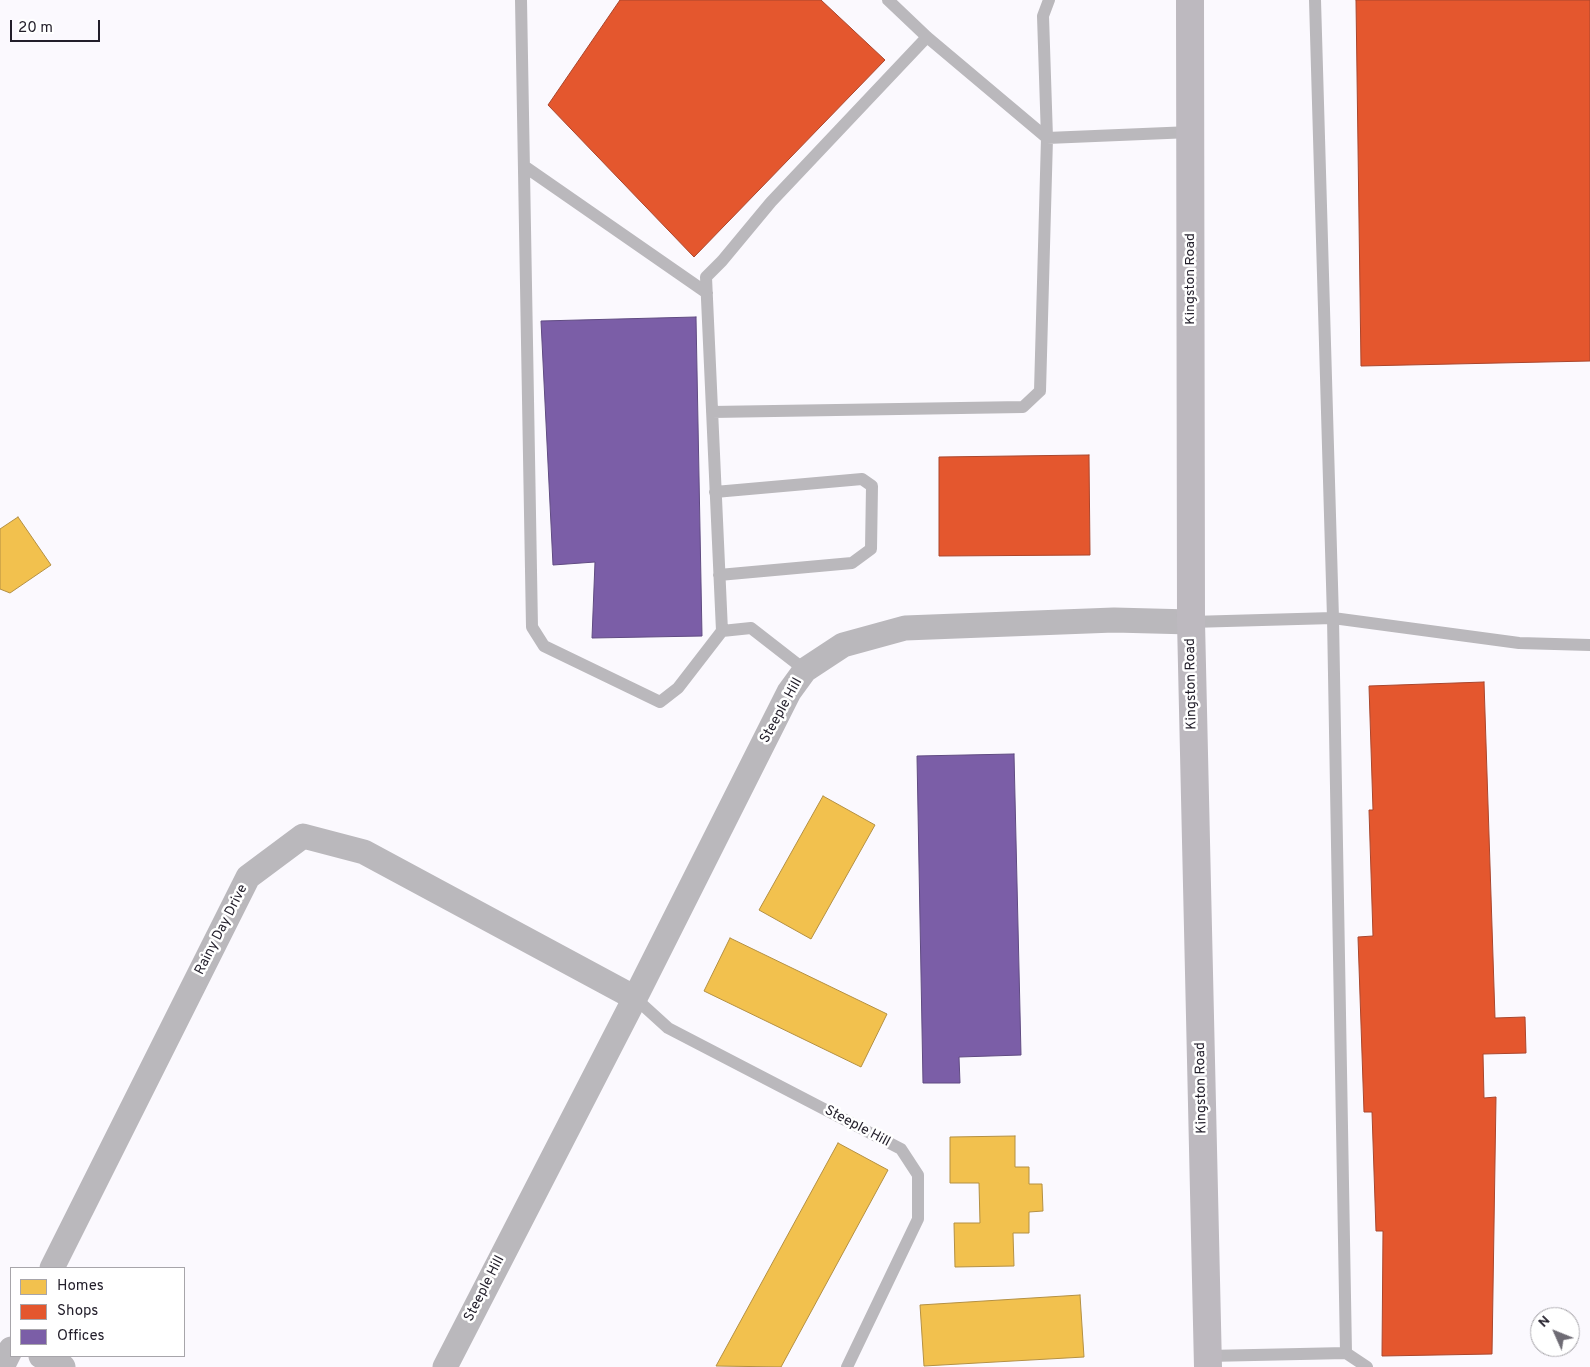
<!DOCTYPE html>
<html>
<head>
<meta charset="utf-8">
<style>
  body { margin:0 }
  #map { position:relative; width:1590px; height:1367px; overflow:hidden; background:#fbf9fe; font-family:Overpass,sans-serif }
  canvas { display:block }
  .legend { position:absolute; left:10px; top:1267px; width:175px; height:90px; box-sizing:border-box; background:#fff; border:1px solid #a7a5aa; margin:0; padding:6px 9px; list-style:none; font-size:15px; color:#221e2a }
  .legend li { display:flex; align-items:center; gap:10px; height:25px }
  .legend b { width:25px; border:1px solid #a7a5aa }
  .north { position:absolute; left:1530px; top:1307px; width:50px; height:50px; box-sizing:border-box; background:#fff; border:1px solid #a7a5aa; border-radius:50%; rotate:314deg; font-size:14px; font-weight:700; line-height:20px; text-align:center; color:#221e2a }
  .north::after { content:''; display:block; margin:auto; width:18px; height:22px; background:#6e6b74; clip-path:polygon(50% 0,100% 100%,50% 72%,0 100%) }
  .scale { position:absolute; left:10px; top:20px; width:90px; height:22px; box-sizing:border-box; border:2px solid #221e2a; border-top:0; padding-left:6px; font-size:15px; line-height:18px; white-space:nowrap; color:#221e2a; -webkit-text-stroke:4px #fff; paint-order:stroke }
</style>
</head>
<body>
<div id="map">
<canvas width="1590" height="1367"></canvas>
<ul class="legend">
<li><b style="height:14px;background:#f2c14e"></b>Homes</li>
<li><b style="height:14px;background:#e4572e"></b>Shops</li>
<li><b style="height:14px;background:#7b5ea7"></b>Offices</li>
</ul>
<div class="north">N</div>
<div class="scale">20 m</div>
</div>
<script>
const g = document.querySelector('canvas').getContext('2d');
g.lineJoin = 'round';
function fillPath(path, color) { g.fillStyle = color; g.fill(path, 'evenodd'); }
const shape = rows => new Path2D(rows.map(r => 'M' + r).join(''));
function stroke(path, color, width, dash) { g.strokeStyle = color; g.lineWidth = width; g.lineCap = dash ? 'butt' : 'round'; g.setLineDash(dash || []); g.stroke(path); }
function drawText(font, color, halo, rows, align = 'center') {
  g.font = font + ' Overpass,sans-serif'; g.lineWidth = 5; g.setLineDash([]); g.textBaseline = 'middle'; g.strokeStyle = halo; g.fillStyle = color; for (const [text, x, y, turn = 0] of rows) {
    g.save(); g.translate(x, y); g.rotate((+turn || 0) * Math.PI / 180); g.textAlign = isNaN(turn) ? turn : align; if (halo) g.strokeText(text, 0, 0); g.fillText(text, 0, 0); g.restore();
  }
}
const homes = shape([
  [18,517,51,565,10,593,0,589,0,529,18,517],
  [823,796,875,825,811,939,759,910,823,796],
  [730,938,887,1014,861,1067,704,991,730,938],
  [1015,1136,1015,1167,1029,1167,1029,1184,1042,1184,1043,1211,1029,1212,1029,1233,1013,1233,1014,1266,955,1267,954,1223,980,1223,979,1183,950,1183,950,1137,1015,1136],
  [838,1143,888,1170,781,1367,716,1366,838,1143],
  [1080,1295,1084,1357,924,1366,920,1305,1080,1295]
]);
const shops = shape([
  [620,0,821,0,885,60,694,257,548,105,620,0],
  [1356,0,1590,0,1590,361,1361,366,1356,0],
  [1089,455,1090,555,939,556,939,457,1089,455],
  [1484,682,1495,1018,1525,1017,1526,1053,1483,1054,1484,1098,1496,1097,1492,1354,1382,1356,1383,1231,1376,1231,1372,1112,1364,1112,1358,937,1373,936,1369,810,1373,810,1369,686,1484,682]
]);
const offices = shape([
  [696,317,702,636,592,638,595,562,553,565,541,321,696,317],
  [1014,754,1021,1055,959,1057,960,1083,923,1083,917,756,1014,754]
]);
const service = shape([
  [521,0,532,627,544,646,660,702,678,688,722,631,751,628,805,670],
  [888,0,927,37,1047,138,1191,132],
  [524,166,707,293],
  [712,412,1023,407,1040,391,1047,138,1043,16,1049,0],
  [715,492,862,479,872,486,871,549,852,563,719,575],
  [1191,622,1333,618,1519,643,1590,645],
  [722,631,706,277,722,261,771,202,927,37],
  [635,998,668,1028,901,1149,918,1175,918,1219,847,1367],
  [1346,1353,1367,1367],
  [1208,1356,1346,1353,1333,618,1315,0]
]);
const minor = shape([
  [52,1268,248,877,303,836,364,852,635,998],
  [41,1356,63,1367],
  [2,1367,11,1349],
  [445,1367,635,998,789,692,805,670,843,645,905,628,1114,620,1191,622]
]);
const primary = shape([
  [1190,0,1191,622,1208,1367]
]);
const streetNames = [
  ["Kingston Road",1191,279,-90],
  ["Kingston Road",1192,684,-91],
  ["Steeple Hill",782,711,-61],
  ["Rainy Day Drive",222,930,-63],
  ["Kingston Road",1202,1088,-91],
  ["Steeple Hill",857,1127,28],
  ["Steeple Hill",485,1289,-63]
];
fillPath(homes, '#f2c14e');
stroke(homes, '#b49043', 1);
fillPath(shops, '#e4572e');
stroke(shops, '#aa462d', 1);
fillPath(offices, '#7b5ea7');
stroke(offices, '#604b82', 1);
stroke(service, '#bab8bc', 12);
stroke(minor, '#bab8bc', 25);
stroke(primary, '#bdb9bf', 28);
drawText('14px', '#221e2a', '#fff', streetNames);
</script>
</body>
</html>
